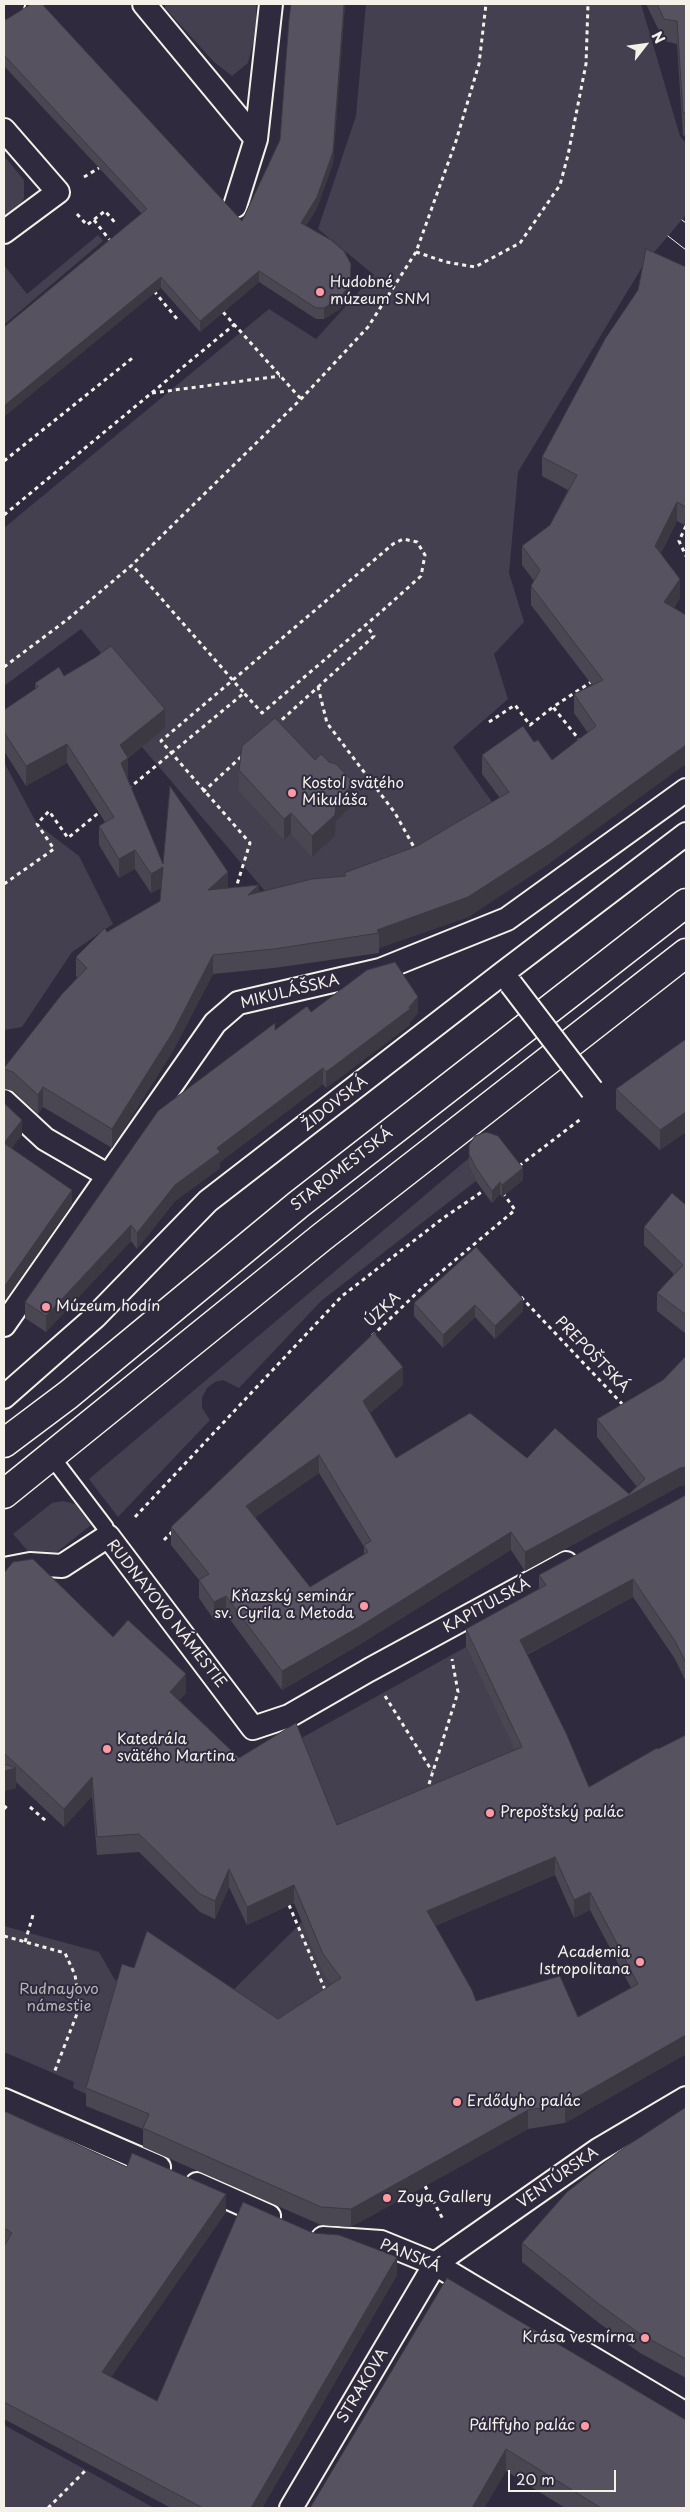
<!DOCTYPE html>
<html>
<head>
<meta charset="utf-8">
<style>
  body { margin:0 }
  #map { position:relative; width:690px; height:2512px; overflow:hidden; background:#2f2a3d; font-family:"Playpen Sans",sans-serif }
  canvas { display:block }
  .frame { position:absolute; inset:0; border:5px solid #f4f1e8; pointer-events:none }
  .north { position:absolute; left:620px; top:20px; width:50px; height:50px; -webkit-text-stroke:4px #2f2a3d; paint-order:stroke; rotate:60deg; font-size:14px; font-weight:700; line-height:20px; text-align:center; color:#f4f1e8 }
  .north::after { content:''; display:block; margin:auto; width:18px; height:22px; background:#f4f1e8; clip-path:polygon(50% 0,100% 100%,50% 72%,0 100%) }
  .scale { position:absolute; left:508px; top:2470px; width:108px; height:22px; box-sizing:border-box; border:2px solid #f4f1e8; border-top:0; padding-left:6px; font-size:15px; line-height:18px; white-space:nowrap; color:#f4f1e8; -webkit-text-stroke:4px #2f2a3d; paint-order:stroke }
</style>
</head>
<body>
<div id="map">
<canvas width="690" height="2512"></canvas>
<div class="frame"></div>
<div class="north">N</div>
<div class="scale">20 m</div>
</div>
<script>
const g = document.querySelector('canvas').getContext('2d');
g.lineJoin = 'round';
function fillPath(path, color) { g.fillStyle = color; g.fill(path, 'evenodd'); }
const shape = rows => new Path2D(rows.map(r => 'M' + r).join(''));
function stroke(path, color, width, dash) { g.strokeStyle = color; g.lineWidth = width; g.lineCap = dash ? 'butt' : 'round'; g.setLineDash(dash || []); g.stroke(path); }
function drawText(font, color, halo, rows, align = 'center') {
  g.font = font + ' "Playpen Sans",sans-serif'; g.lineWidth = 4; g.setLineDash([]); g.textBaseline = 'middle'; g.strokeStyle = halo; g.fillStyle = color; for (const [text, x, y, turn = 0] of rows) {
    g.save(); g.translate(x, y); g.rotate((+turn || 0) * Math.PI / 180); g.textAlign = isNaN(turn) ? turn : align; if (halo) g.strokeText(text, 0, 0); g.fillText(text, 0, 0); g.restore();
  }
}
const green = shape([
  [165,4,256,4,257,29,248,63,232,76,213,61,165,8],
  [366,4,641,4,680,136,686,143,686,215,644,264,518,472,509,573,524,622,494,654,508,699,453,747,492,802,441,834,373,871,265,891,142,747,164,728,81,629,4,686,4,528,269,309,316,339,374,275,318,229,356,116],
  [4,156,24,180,24,198,16,214,4,223],
  [98,235,103,241,5,324,4,265,27,294],
  [4,762,37,824,79,856,113,924,72,952,22,1027,4,1030],
  [469,1158,469,1166,476,1181,321,1301,239,1388,223,1380,215,1382,207,1388,202,1398,202,1408,210,1420,118,1517,89,1479],
  [63,1501,75,1504,91,1525,57,1552,28,1551,13,1534,52,1503],
  [466,1647,523,1765,337,1843,296,1741],
  [302,1922,341,1997,278,2037,222,2001],
  [4,1926,99,1952,115,1980,122,1982,88,2095,73,2088,74,2082,4,2052],
  [4,2425,86,2470,154,2508,4,2508]
]);
const path = shape([
  [84,177,99,168],
  [77,214,87,225,105,211,117,225],
  [94,220,112,243],
  [416,252,446,262,475,267,520,243,560,185,568,155,586,64,588,4],
  [154,291,177,319],
  [223,312,301,399],
  [152,393,280,376],
  [4,461,135,356],
  [4,515,235,324],
  [686,526,679,541,686,556],
  [4,667,68,619,132,565,301,399,368,327,416,252,456,141,479,64,486,4],
  [318,687,374,636,365,624],
  [489,722,515,705,530,725,553,707],
  [276,725,318,687,327,723,395,813,415,849],
  [581,742,553,707,594,680],
  [128,789,244,693,132,565],
  [203,792,242,756],
  [4,884,54,849,37,824,49,811,68,838,102,810],
  [235,891,250,843,161,741,393,544,403,539,417,542,425,555,421,576,382,611,262,713,244,693],
  [519,1166,582,1118],
  [521,1297,625,1407],
  [372,1336,423,1287,515,1210,503,1193],
  [135,1517,342,1296,442,1219,483,1191],
  [164,1540,173,1531],
  [385,1696,432,1771],
  [429,1784,458,1692,452,1659],
  [30,1807,46,1821],
  [4,1809,9,1803],
  [289,1905,326,1992],
  [4,1936,65,1953,75,1975,80,2006,54,2073],
  [25,1942,33,1915],
  [425,2186,444,2221],
  [48,2508,86,2470]
]);
const service = shape([
  [51,1456,105,1527,108,1536]
]);
const pedestrian = shape([
  [144,4,256,139],
  [4,9,13,4],
  [4,130,58,192,4,232],
  [235,206,256,139,271,4],
  [4,1101,45,1139,109,1176],
  [4,1325,215,1023,238,1003,380,970,507,919,686,790],
  [4,1397,95,1317,208,1201,503,973,686,834],
  [4,1569,30,1564,62,1566,108,1536,253,1728,289,1716,369,1670,566,1563],
  [4,2100,159,2167],
  [197,2184,269,2216],
  [323,2238,381,2242,435,2264,686,2414],
  [291,2508,435,2264,598,2150,686,2098]
]);
const secondary = shape([
  [4,1443,68,1395,299,1204,686,903],
  [4,1494,322,1237,686,953]
]);
const tram = shape([
  [682,220,686,223],
  [668,236,686,250]
]);
const pedestrianBridge = shape([
  [511,984,592,1090]
]);
const wall = shape([
  [291,4,345,4,333,163,317,208,306,226,351,275,350,295,340,309,324,319,316,319,259,282,200,332,161,288,142,214,4,66,4,21,242,221,280,140],
  [646,4,686,4,686,135,683,136,677,44,664,41],
  [686,267,686,526,677,521,661,553,680,598,674,608,550,863,468,917,379,948,379,953,274,968,213,974,173,1051,112,1148,43,1107,38,1114,13,1091,4,1089,4,1068,78,978,76,976,76,957,107,932,160,901,161,888,151,893,135,869,119,878,99,845,99,826,105,822,67,763,26,786,4,751,4,710,35,689,35,683,64,676,165,728,128,758,128,778,127,778,163,864,228,888,259,892,344,876,344,873,417,846,500,798,482,774,482,755,534,742,552,760,588,733,574,713,574,694,592,685,531,605,531,586,534,581,522,565,522,546,550,525,568,490,542,476,542,457],
  [239,770,354,804,336,821,335,836,312,857,291,834,284,840,239,791],
  [311,1012,418,1013,410,1022,410,1025,326,1088,323,1084,220,1162,220,1168,175,1201,137,1249,131,1241,46,1332,25,1318,25,1302,275,1030],
  [686,1039,686,1132,660,1150,616,1109,616,1089],
  [469,1145,523,1180,502,1197,500,1194,492,1203,476,1181,469,1166],
  [686,1205,686,1334,657,1311,657,1293,674,1274,644,1245,644,1227],
  [476,1247,523,1311,495,1339,475,1317,443,1348,414,1316,414,1303],
  [686,1356,686,1485,680,1486,525,1571,511,1550,359,1645,282,1690,226,1614,214,1620,199,1598,199,1580,171,1545,171,1527,403,1385,370,1413,396,1458,527,1458,629,1494,637,1487,597,1437,597,1419,663,1380],
  [319,1473,364,1547,364,1554,310,1587,255,1517],
  [686,1495,686,1682,675,1659,633,1597,527,1655,589,1787,686,1735,686,2054,565,2123,528,2129,351,2227,321,2225,143,2147,143,2129,86,2106,86,2088,278,2019,332,1984,323,1973,294,1903,247,1925,229,1887,215,1919,200,1912,139,1852,97,1855,92,1796,64,1827,16,1782,16,1788,4,1791,4,1573,113,1637,186,1693,179,1700,239,1758,337,1825,515,1750,466,1647,466,1629,539,1589,539,1575],
  [555,1875,574,1918,590,1910,631,1988,578,2017,476,2001,435,1926],
  [686,2107,686,2378,640,2353,599,2323,522,2262,522,2243],
  [4,2111,226,2212,111,2377,157,2401,397,2275,262,2508,171,2508,4,2419],
  [447,2278,686,2508,565,2508,506,2471,484,2508,310,2508]
]);
const shadedWall = shape([
  [344,4,345,4,333,163,317,208,301,234,301,223],
  [351,264,350,295,340,309,324,319,324,308],
  [259,271,259,282,200,332,200,321],
  [161,277,161,288,4,417,4,406],
  [677,502,677,521,655,565,655,546],
  [680,579,680,598,664,621,664,602],
  [165,709,165,728,126,759,128,758,128,778,121,782,120,745],
  [67,744,67,763,26,786,26,766],
  [686,745,686,764,550,863,468,917,379,948,379,933,377,930],
  [354,783,354,804,336,821,335,836,312,857,312,836,336,801],
  [291,813,291,834,284,840,284,819],
  [135,850,135,869,119,878,119,859],
  [163,867,163,887,151,893,151,874],
  [228,872,228,891,208,890],
  [259,885,259,904,248,895],
  [213,955,213,974,173,1051,112,1148,112,1129],
  [418,997,418,1013,410,1022,410,1025,326,1088,326,1072,409,1007],
  [323,1068,323,1084,220,1162,220,1168,175,1201,137,1249,137,1233,175,1185,217,1148],
  [43,1087,43,1107,38,1114,38,1095],
  [686,1112,686,1132,660,1150,660,1130],
  [22,1120,22,1135,4,1159,4,1143],
  [523,1168,523,1180,502,1197,502,1185],
  [500,1182,500,1194,492,1203,492,1191],
  [72,1190,72,1205,4,1302,4,1287],
  [131,1225,131,1241,46,1332,46,1316],
  [523,1299,523,1311,495,1339,495,1326],
  [475,1305,475,1317,443,1348,443,1335],
  [403,1367,403,1385,363,1419,363,1401],
  [319,1455,319,1473,246,1524,246,1506],
  [686,1467,686,1485,680,1486,525,1571,525,1552,680,1468],
  [511,1532,511,1550,359,1645,282,1690,282,1671],
  [633,1579,633,1597,520,1658,520,1640],
  [226,1596,226,1614,214,1620,214,1602],
  [186,1674,186,1693,170,1710,170,1692],
  [16,1768,16,1788,4,1791,4,1771],
  [92,1777,92,1796,64,1827,64,1809],
  [555,1857,555,1875,427,1929,427,1911],
  [229,1869,229,1887,215,1919,215,1901],
  [294,1885,294,1903,247,1925,247,1907],
  [590,1892,590,1910,574,1918,574,1900],
  [686,2035,686,2054,565,2123,565,2104],
  [528,2110,528,2129,351,2227,351,2209],
  [226,2194,226,2212,102,2390,102,2372],
  [397,2257,397,2275,262,2508,251,2508],
  [506,2449,506,2471,484,2508,472,2508]
]);
const building = shape([
  [31,4,42,4,242,221,280,140,289,19,291,4,344,4,333,152,317,197,301,223,331,240,344,251,351,264,350,284,340,298,324,308,316,308,259,271,200,321,161,277,4,406,4,327,147,209,4,55,4,21,31,4],
  [657,4,686,4,686,113,683,113,677,21,664,19,657,4],
  [646,249,686,267,686,507,677,502,655,546,680,579,664,602,686,615,686,745,550,844,468,897,377,930,379,933,274,949,213,955,173,1032,112,1129,43,1087,38,1095,13,1072,4,1069,4,1068,62,994,87,968,76,957,105,928,107,932,160,901,163,867,151,874,135,850,119,859,99,826,114,817,67,744,26,766,4,732,4,710,38,687,35,683,59,667,64,676,96,657,111,646,165,709,120,745,128,758,121,763,163,864,170,786,228,872,208,890,259,885,248,895,312,879,346,876,344,873,417,846,509,792,482,755,523,726,534,742,538,740,552,760,596,726,574,694,603,680,531,586,540,570,522,546,550,525,577,475,542,457,605,339,638,290,646,249],
  [275,718,315,760,321,754,329,762,336,764,354,783,336,801,335,815,312,836,291,813,284,819,239,770,242,746,275,718],
  [395,962,418,997,409,1007,410,1009,326,1072,323,1068,217,1148,220,1152,175,1185,137,1233,131,1225,46,1316,25,1302,158,1111,275,1023,275,1030,307,1006,311,1012,367,970,395,962],
  [686,1039,686,1112,660,1130,616,1089,686,1039],
  [4,1103,22,1120,4,1143,72,1190,4,1287,4,1103],
  [486,1132,498,1136,523,1168,502,1185,500,1182,492,1191,476,1168,469,1154,469,1145,475,1136,486,1132],
  [672,1193,686,1205,686,1315,657,1293,683,1265,644,1227,672,1193],
  [476,1247,523,1299,495,1326,475,1305,443,1335,414,1303,476,1247],
  [374,1333,403,1367,363,1401,396,1458,470,1413,527,1458,555,1428,629,1494,645,1479,597,1419,663,1380,686,1356,686,1467,680,1468,525,1552,511,1532,359,1627,282,1671,226,1596,214,1602,199,1580,209,1574,171,1527,374,1333],
  [319,1455,371,1541,364,1545,368,1552,310,1587,246,1506,319,1455],
  [686,1495,686,1663,675,1641,633,1579,520,1640,566,1733,589,1787,657,1748,658,1749,686,1735,686,2035,565,2104,528,2110,351,2209,321,2207,143,2128,149,2114,86,2088,122,1964,134,1968,147,1931,278,2019,341,1978,323,1954,294,1885,247,1907,229,1869,215,1901,200,1894,139,1834,97,1837,92,1777,64,1809,4,1753,4,1573,13,1562,33,1559,113,1637,128,1620,186,1674,170,1692,239,1758,296,1723,337,1825,522,1747,466,1629,546,1585,539,1575,686,1495],
  [555,1857,574,1900,590,1892,638,1984,578,2017,560,1976,476,2001,472,1990,427,1911,555,1857],
  [4,1764,16,1768,4,1771,4,1764],
  [686,2107,686,2359,640,2334,599,2304,522,2243,567,2192,618,2152,686,2107],
  [4,2111,127,2167,132,2153,226,2194,102,2372,157,2401,243,2202,313,2233,339,2235,397,2257,251,2508,203,2508,4,2402,4,2246,12,2233,4,2228,4,2111],
  [447,2278,686,2420,686,2508,601,2508,506,2449,472,2508,310,2508,447,2278]
]);
const markers = [
  [320,292,5,"#ff9aa2"],
  [292,793,5,"#ff9aa2"],
  [46,1307,5,"#ff9aa2"],
  [364,1606,5,"#ff9aa2"],
  [107,1749,5,"#ff9aa2"],
  [490,1813,5,"#ff9aa2"],
  [640,1962,5,"#ff9aa2"],
  [457,2102,5,"#ff9aa2"],
  [387,2198,5,"#ff9aa2"],
  [645,2338,5,"#ff9aa2"],
  [585,2426,5,"#ff9aa2"]
];
const poiNames = [
  ["Hudobné",330,283],
  ["múzeum SNM",330,300],
  ["Kostol svätého",302,784],
  ["Mikuláša",302,801],
  ["Múzeum hodín",56,1307],
  ["Kňazský seminár",354,1597,"right"],
  ["sv. Cyrila a Metoda",354,1614,"right"],
  ["Katedrála",117,1740],
  ["svätého Martina",117,1757],
  ["Prepoštský palác",500,1813],
  ["Academia",630,1953,"right"],
  ["Istropolitana",630,1970,"right"],
  ["Erdődyho palác",467,2102],
  ["Zoya Gallery",397,2198],
  ["Krása vesmírna",635,2338,"right"],
  ["Pálffyho palác",575,2426,"right"]
];
const streetNames = [
  ["MIKULÁŠSKA",290,992,-14],
  ["ŽIDOVSKÁ",335,1104,-38],
  ["STAROMESTSKÁ",342,1170,-38],
  ["ÚZKA",383,1310,-44],
  ["PREPOŠTSKÁ",592,1355,46],
  ["KAPITULSKÁ",487,1606,-29],
  ["RUDNAYOVO NÁMESTIE",166,1614,52],
  ["VENTÚRSKA",558,2178,-35],
  ["PANSKÁ",410,2256,22],
  ["STRAKOVA",363,2386,-59]
];
const parkNames = [
  ["Rudnayovo",59,1990],
  ["námestie",59,2007]
];
fillPath(green, '#454050');
stroke(service, '#f4f1e8', 19);
stroke(pedestrian, '#f4f1e8', 26);
stroke(secondary, '#f4f1e8', 31);
stroke(path, '#f4f1e8', 3, [4, 4]);
stroke(service, '#2f2a3d', 15);
stroke(pedestrian, '#2f2a3d', 22);
stroke(secondary, '#2f2a3d', 28);
stroke(tram, '#f4f1e8', 1);
stroke(pedestrianBridge, '#f4f1e8', 26, []);
stroke(pedestrianBridge, '#2f2a3d', 22);
fillPath(wall, '#4a4752');
fillPath(shadedWall, '#3c3942');
fillPath(building, '#56525f');
stroke(building, '#3c3942', 1);
for (const [x, y, r, color] of markers) { const dot = new Path2D(); dot.arc(x, y, r, 0, 2 * Math.PI); g.fillStyle = color; g.fill(dot); stroke(dot, '#2f2a3d', 2); }
drawText('15px', '#f4f1e8', '#2f2a3d', poiNames, 'left');
drawText('15px', '#f4f1e8', '#2f2a3d', streetNames);
drawText('15px', '#b7b3b3', '#2f2a3d', parkNames);
</script>
</body>
</html>
